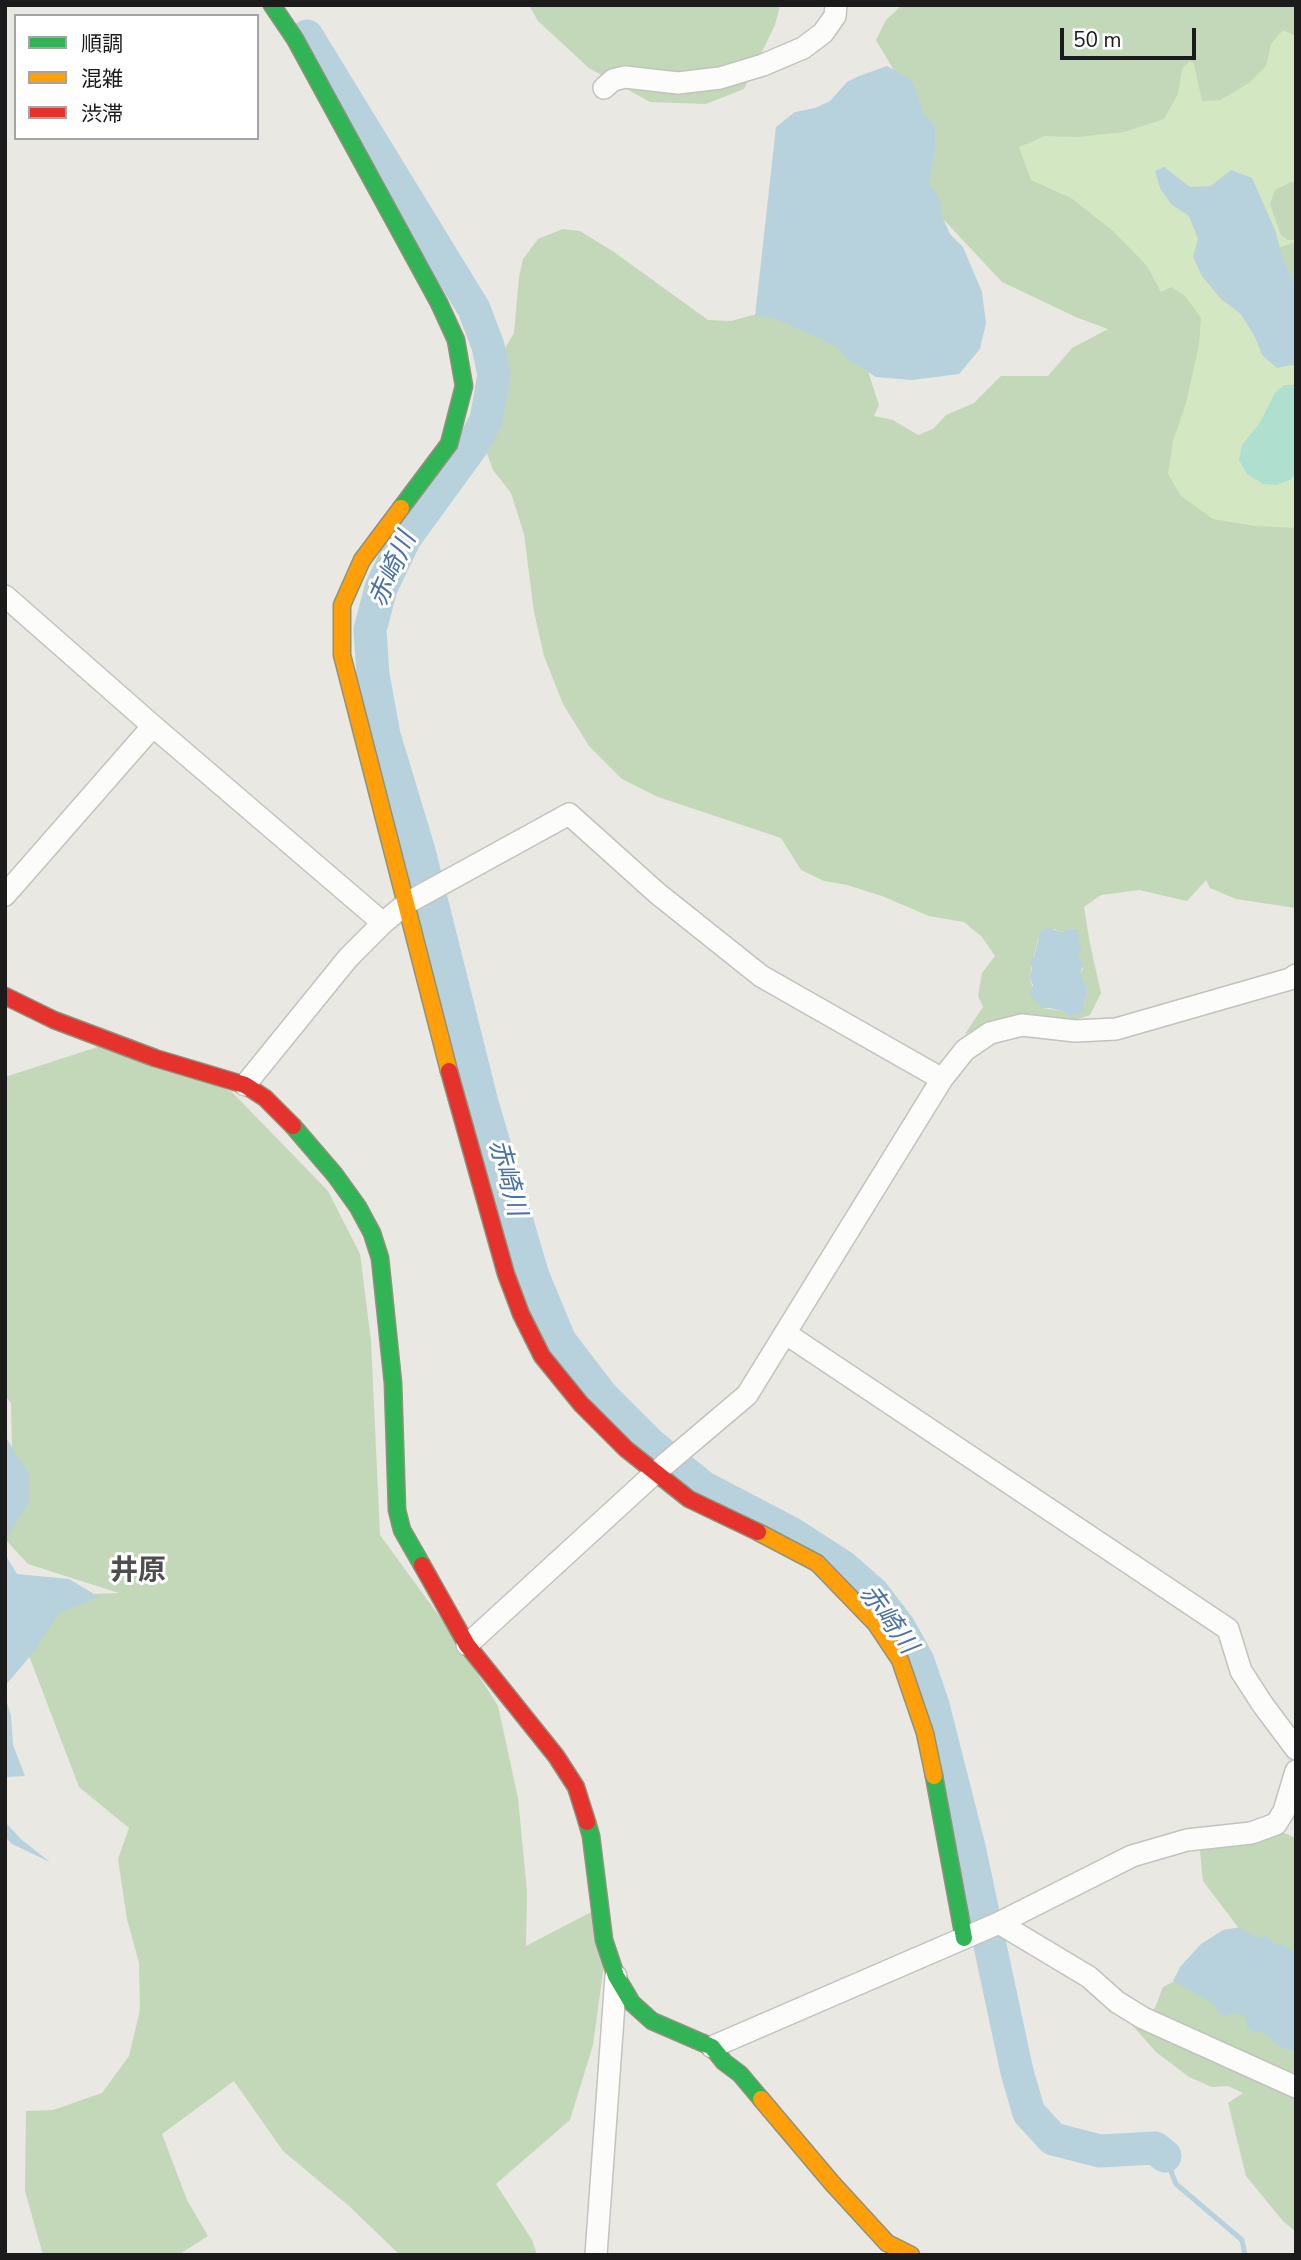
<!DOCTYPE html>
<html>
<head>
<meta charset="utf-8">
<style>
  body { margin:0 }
  #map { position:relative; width:1301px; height:2260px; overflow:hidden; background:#e9e8e3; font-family:"Nunito Sans","Noto Sans JP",sans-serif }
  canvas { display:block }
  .frame { position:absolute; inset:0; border:7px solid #1b1b1b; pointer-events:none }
  .legend { position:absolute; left:14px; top:14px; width:245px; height:126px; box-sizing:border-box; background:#fff; border:2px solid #a4a4a4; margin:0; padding:9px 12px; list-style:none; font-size:21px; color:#1b1b1b }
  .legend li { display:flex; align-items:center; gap:14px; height:35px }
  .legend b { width:35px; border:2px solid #a4a4a4 }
  .scale { position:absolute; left:1060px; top:28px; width:136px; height:32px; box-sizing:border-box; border:4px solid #1b1b1b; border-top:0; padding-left:9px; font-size:21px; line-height:24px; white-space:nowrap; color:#1b1b1b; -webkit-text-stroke:5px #fff; paint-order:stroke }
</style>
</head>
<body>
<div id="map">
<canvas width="1301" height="2260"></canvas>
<div class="frame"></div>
<ul class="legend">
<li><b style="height:9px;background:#30b455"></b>順調</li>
<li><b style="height:9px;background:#ff9f0a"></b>混雑</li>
<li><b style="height:9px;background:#e5322d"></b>渋滞</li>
</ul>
<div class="scale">50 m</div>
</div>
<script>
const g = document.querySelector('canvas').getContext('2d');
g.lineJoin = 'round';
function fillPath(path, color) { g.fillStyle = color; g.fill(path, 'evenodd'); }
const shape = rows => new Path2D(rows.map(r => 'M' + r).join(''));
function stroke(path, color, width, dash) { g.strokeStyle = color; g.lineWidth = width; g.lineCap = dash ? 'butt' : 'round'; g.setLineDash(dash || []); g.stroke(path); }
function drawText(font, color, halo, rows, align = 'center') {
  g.font = font + ' "Nunito Sans","Noto Sans JP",sans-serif'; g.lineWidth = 6; g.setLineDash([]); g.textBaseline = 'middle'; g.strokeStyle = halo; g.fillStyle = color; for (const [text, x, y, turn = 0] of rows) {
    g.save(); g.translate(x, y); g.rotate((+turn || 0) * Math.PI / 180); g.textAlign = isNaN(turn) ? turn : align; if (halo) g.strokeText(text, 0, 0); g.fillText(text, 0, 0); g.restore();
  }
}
const grass = shape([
  [1296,5,1296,628,1101,606,1146,331,992,199,1045,40]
]);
const forest = shape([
  [529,5,780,5,775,25,744,89,706,104,650,102,589,68,538,21],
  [902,5,1296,5,1296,36,1283,30,1271,44,1266,66,1249,83,1220,100,1202,101,1194,64,1190,61,1182,69,1178,94,1164,119,1124,132,1078,137,1045,136,1019,147,1031,180,1071,198,1113,231,1147,266,1161,292,1171,287,1185,296,1201,318,1199,345,1186,403,1173,441,1168,474,1181,496,1213,519,1255,526,1296,528,1296,908,1236,899,1210,888,1206,880,1187,901,1139,890,1101,895,1084,907,1090,944,1101,993,1090,1015,1072,1021,1009,1016,965,1034,983,1007,978,996,982,973,995,956,982,937,964,922,929,916,882,896,847,885,824,881,801,870,781,838,658,797,622,779,589,746,563,704,544,656,534,612,524,534,511,493,493,470,485,448,480,406,486,380,514,333,519,277,523,259,538,239,563,229,580,231,614,252,708,320,731,321,768,311,836,337,866,365,879,405,874,416,893,420,918,435,933,429,946,415,974,403,1001,376,1048,376,1072,348,1108,329,1078,318,1002,282,931,206,912,101,876,40,886,20],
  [1075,928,1078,957,1083,969,1079,975,1086,985,1088,994,1085,995,1084,1009,1074,1013,1042,1008,1037,999,1029,977,1038,939,1054,929,1061,932],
  [1291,182,1296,182,1296,240,1288,240,1281,235,1270,204,1275,190],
  [1296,242,1296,309,1272,250],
  [113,1042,232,1092,328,1191,360,1254,371,1341,380,1535,453,1635,498,1706,518,1798,527,1892,526,1946,595,1910,605,1957,593,2045,570,2120,496,2184,532,2240,537,2255,400,2255,349,2206,283,2151,234,2081,162,2134,187,2200,208,2236,178,2255,43,2255,25,2191,26,2111,53,2110,102,2093,129,2056,140,2010,139,1963,127,1919,118,1859,129,1828,79,1787,23,1640,67,1595,119,1593,28,1564,5,1539,13,1490,11,1403,5,1396,5,1077],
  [1272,1828,1296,1838,1296,1961,1250,1943,1203,1881,1199,1841],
  [1183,1977,1296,2047,1296,2232,1283,2221,1246,2176,1228,2103,1243,2093,1228,2086,1212,2087,1189,2077,1156,2052,1132,2025,1155,2008,1163,1987]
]);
const pitch = shape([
  [1284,385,1296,385,1296,473,1290,480,1276,485,1263,484,1247,474,1239,460,1242,445,1259,424,1275,393]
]);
const water = shape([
  [887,66,911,79,924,114,935,126,935,148,929,183,942,203,942,216,950,234,963,247,982,292,986,323,980,349,959,374,912,380,876,377,847,359,836,346,772,317,755,316,776,127,795,112,815,108,830,101,847,82,859,76],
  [1164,167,1190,187,1211,186,1231,170,1252,178,1275,230,1284,263,1292,278,1296,291,1296,366,1291,365,1277,368,1262,355,1255,337,1241,314,1221,299,1202,276,1193,257,1198,239,1189,216,1171,204,1160,188,1155,171],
  [1045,927,1061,932,1075,928,1079,937,1078,940,1082,949,1078,952,1078,957,1083,963,1080,975,1086,985,1088,994,1085,996,1084,1011,1078,1014,1074,1013,1070,1017,1066,1012,1049,1008,1042,1008,1029,993,1033,985,1029,977,1032,968,1030,960,1034,957,1040,933],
  [5,1436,30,1476,30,1500,5,1541],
  [5,1554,17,1574,69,1579,99,1597,59,1613,32,1654,5,1686],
  [5,1696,11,1716,13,1745,25,1776,5,1777],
  [5,1822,22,1840,50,1862,12,1844,5,1837],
  [1241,1927,1247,1933,1258,1938,1266,1935,1276,1945,1283,1943,1290,1950,1296,1948,1296,2051,1281,2047,1261,2031,1255,2033,1246,2027,1247,2021,1243,2015,1233,2013,1224,2017,1210,2002,1173,1981,1180,1967,1201,1944,1223,1930]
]);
const stream = shape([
  [1165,2156,1176,2184,1242,2240,1245,2255]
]);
const river = shape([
  [307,36,474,309,488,346,494,375,486,420,472,446,405,538,381,588,370,630,373,675,384,735,419,851,482,1103,533,1276,560,1341,602,1396,650,1444,703,1487,791,1533,842,1566,873,1593,899,1627,918,1661,933,1705,969,1847,1017,2072,1029,2113,1053,2139,1100,2151,1155,2148,1165,2156]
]);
const street = shape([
  [604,88,613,80,625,77,678,83,720,78,763,65,803,48,823,33,835,16,836,5],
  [5,596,153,726,383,923],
  [5,895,153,726],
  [245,1085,348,958,383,923,407,903,569,814,657,893,761,976,942,1079],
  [785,1333,1228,1629,1241,1671,1263,1705,1296,1749],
  [467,1645,656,1472,747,1395,942,1079,965,1050,990,1033,1022,1025,1075,1031,1116,1029,1290,979,1296,975],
  [999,1923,1089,1977,1117,2002,1143,2018,1296,2087],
  [712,2047,999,1923,1132,1856,1187,1840,1251,1833,1276,1824,1284,1811,1296,1771],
  [596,2255,616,1976]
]);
const fast = shape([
  [272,5,295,39,439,303,456,340,464,386,449,444,401,508],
  [293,1126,335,1175,358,1207,372,1233,380,1258,393,1383,397,1510,402,1530,422,1565],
  [934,1776,964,1938],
  [587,1822,591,1836,604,1940,616,1976,632,2003,652,2021,712,2047,724,2062,740,2074,761,2099]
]);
const slow = shape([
  [401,508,362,560,342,605,342,655,449,1071],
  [758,1532,817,1563,876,1624,900,1660,925,1733,934,1776],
  [761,2099,832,2183,887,2243,911,2255]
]);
const jam = shape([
  [5,996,54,1020,155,1058,245,1085,265,1098,293,1126],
  [449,1071,506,1274,521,1314,542,1356,581,1404,626,1449,689,1499,758,1532],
  [422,1565,467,1645,556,1756,576,1787,587,1822]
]);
const waterNames = [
  ["赤崎川",394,570,-66],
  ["赤崎川",506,1178,75],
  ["赤崎川",887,1620,54]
];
const quarterNames = [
  ["井原",138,1572]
];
fillPath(grass, '#d3e7c2');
fillPath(forest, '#c2d8b9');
fillPath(pitch, '#afe0cf');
fillPath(water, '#b7d2dc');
stroke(stream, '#b7d2dc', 5);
stroke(river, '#b7d2dc', 33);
stroke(street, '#c2c2bf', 24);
stroke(fast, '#8f927c', 19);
stroke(slow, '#8f927c', 19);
stroke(jam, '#8f927c', 19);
stroke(street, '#fcfcfb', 21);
stroke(fast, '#30b455', 16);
stroke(slow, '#ff9f0a', 16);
stroke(jam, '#e5322d', 16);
drawText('italic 26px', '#4b72a6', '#fff', waterNames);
drawText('bold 28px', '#4e4e4e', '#fff', quarterNames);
</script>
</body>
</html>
